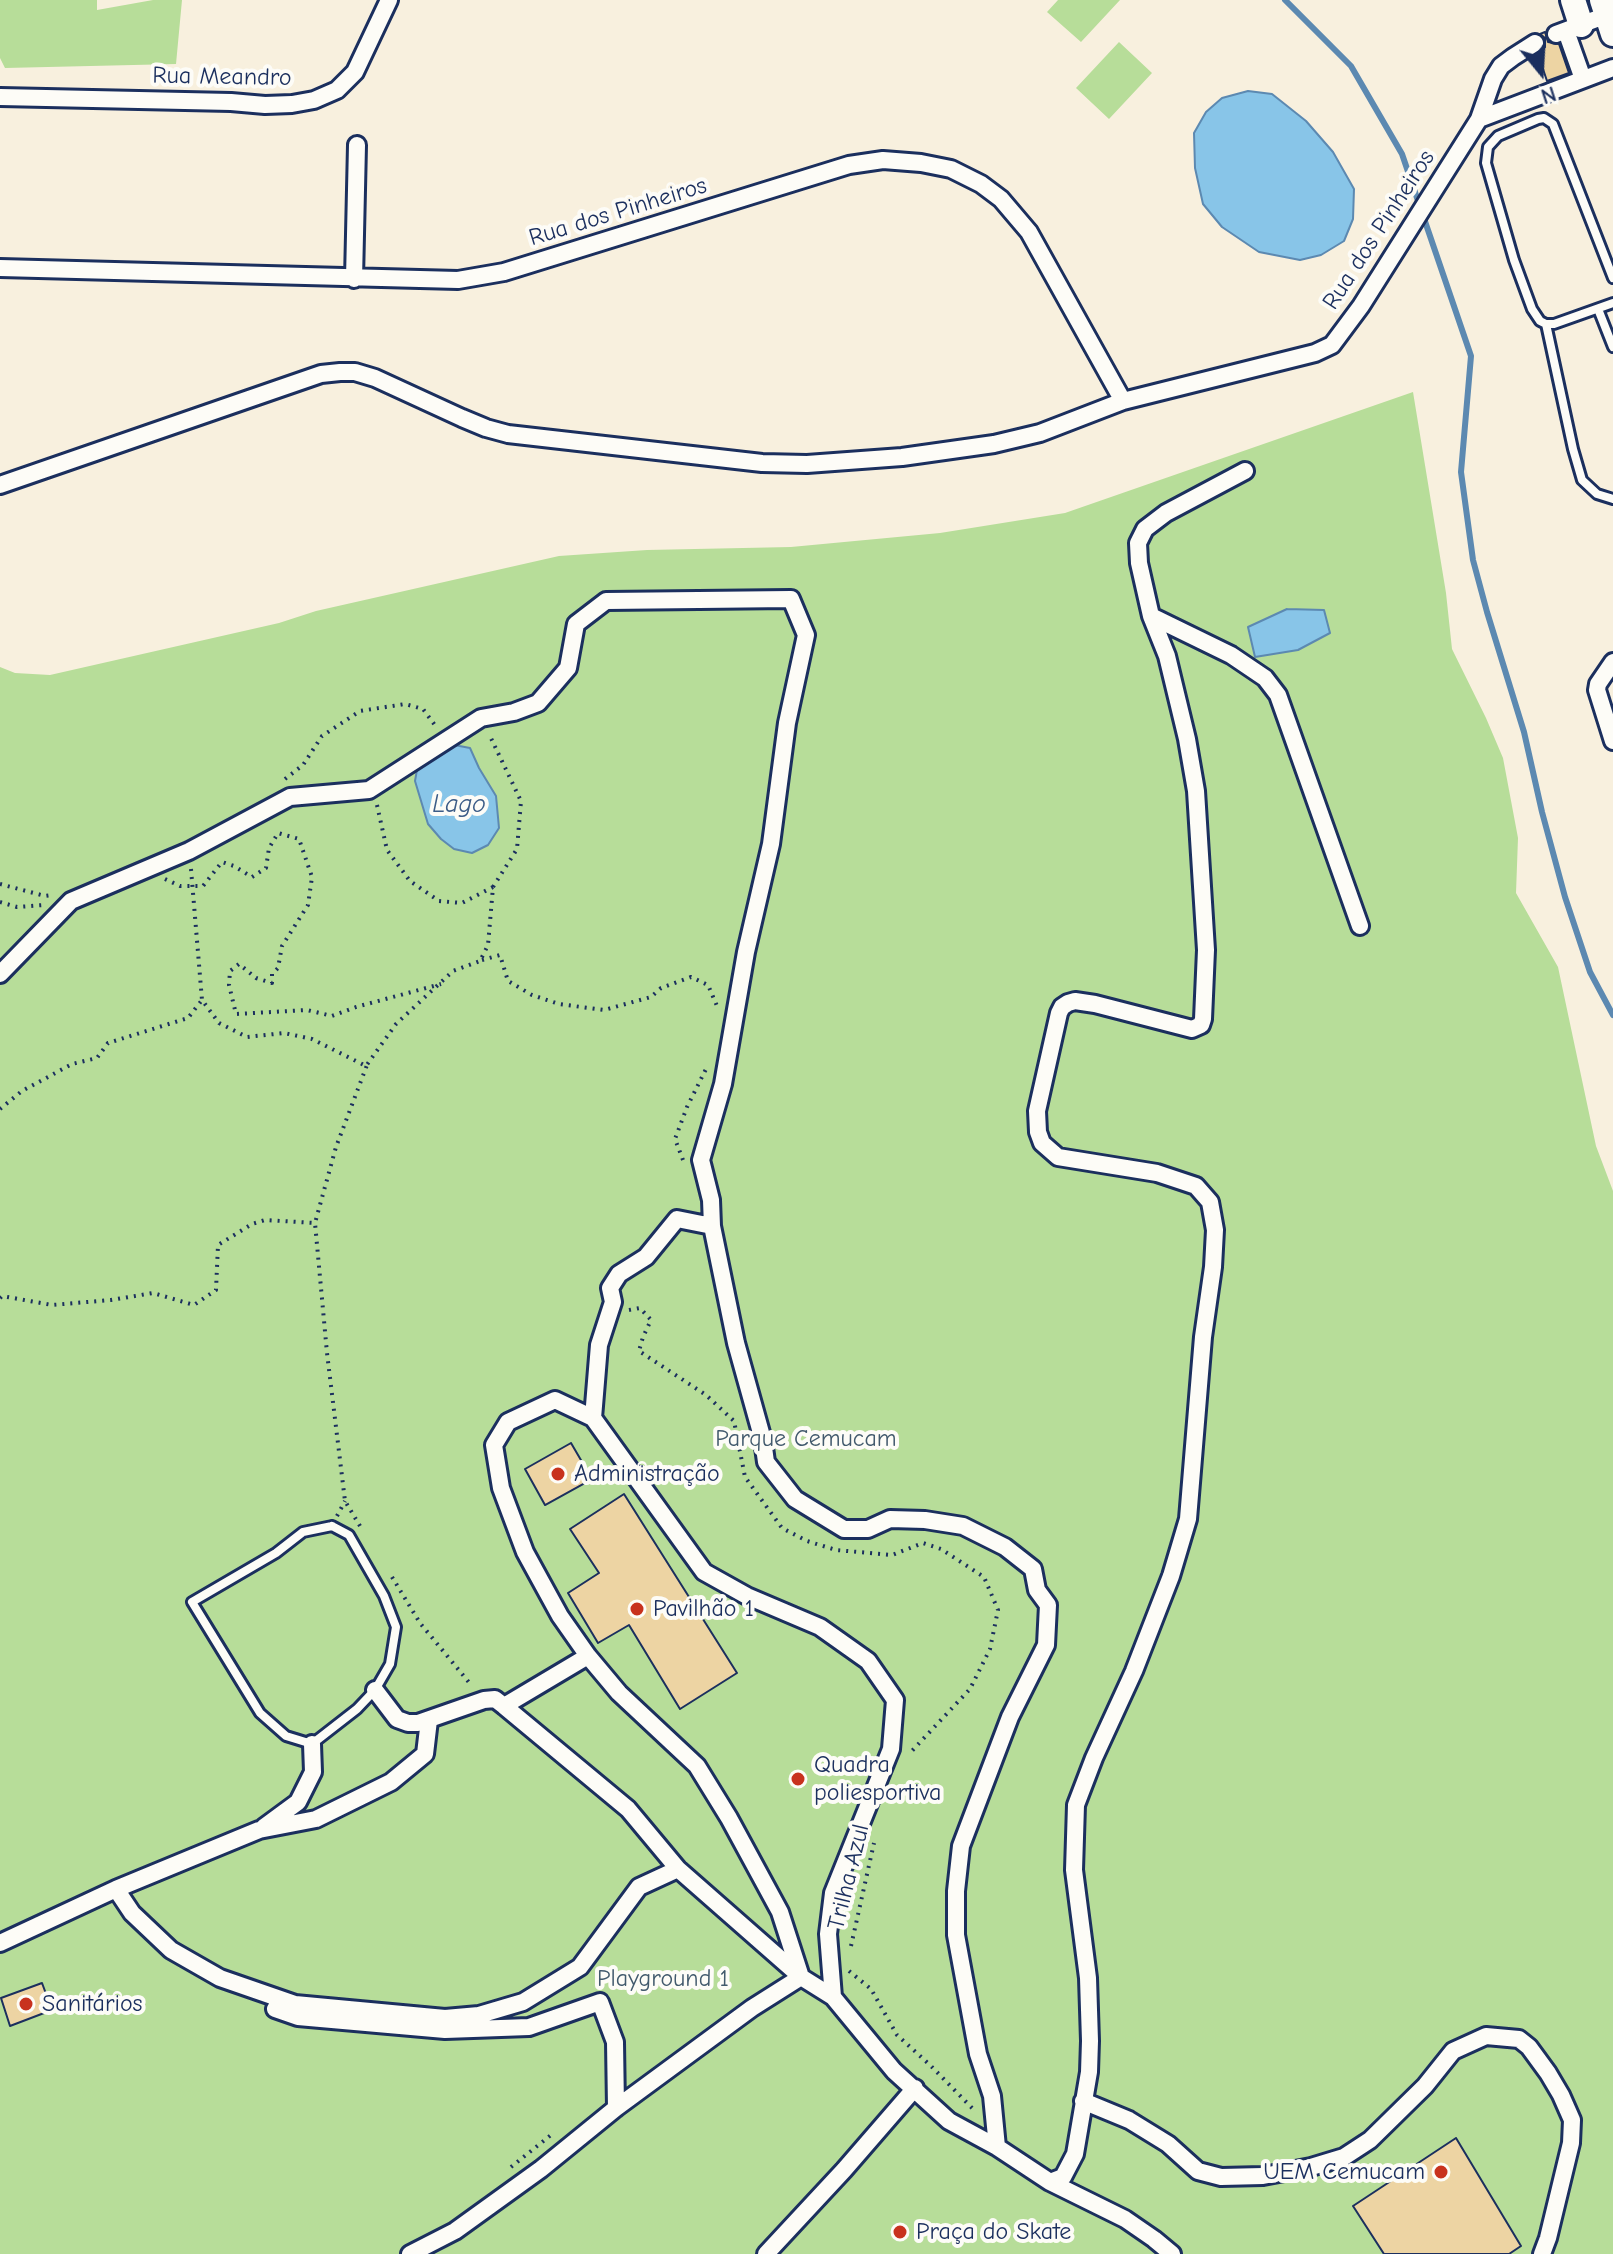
<!DOCTYPE html>
<html>
<head>
<meta charset="utf-8">
<style>
  body { margin:0 }
  #map { position:relative; width:1613px; height:2254px; overflow:hidden; background:#f8f0de; font-family:"Comic Neue",sans-serif }
  canvas { display:block }
  .north { position:absolute; left:1501px; top:32px; width:80px; height:80px; -webkit-text-stroke:6px #fdfcf7; paint-order:stroke; rotate:162deg; font-size:22px; font-weight:700; line-height:32px; text-align:center; color:#1b2f5e }
  .north::after { content:''; display:block; margin:auto; width:28px; height:36px; background:#1b2f5e; clip-path:polygon(50% 0,100% 100%,50% 72%,0 100%) }
</style>
</head>
<body>
<div id="map">
<canvas width="1613" height="2254"></canvas>
<div class="north">N</div>
</div>
<script>
const g = document.querySelector('canvas').getContext('2d');
g.lineJoin = 'round';
function fillPath(path, color) { g.fillStyle = color; g.fill(path, 'evenodd'); }
const shape = rows => new Path2D(rows.map(r => 'M' + r).join(''));
function stroke(path, color, width, dash) { g.strokeStyle = color; g.lineWidth = width; g.lineCap = dash ? 'butt' : 'round'; g.setLineDash(dash || []); g.stroke(path); }
function drawText(font, color, halo, rows, align = 'center') {
  g.font = font + ' "Comic Neue",sans-serif'; g.lineWidth = 8; g.setLineDash([]); g.textBaseline = 'middle'; g.strokeStyle = halo; g.fillStyle = color; for (const [text, x, y, turn = 0] of rows) {
    g.save(); g.translate(x, y); g.rotate((+turn || 0) * Math.PI / 180); g.textAlign = isNaN(turn) ? turn : align; if (halo) g.strokeText(text, 0, 0); g.fillText(text, 0, 0); g.restore();
  }
}
const green = shape([
  [0,0,97,0,97,10,153,0,182,0,176,64,5,68,0,58],
  [1058,0,1120,0,1081,42,1047,12],
  [1119,42,1152,73,1109,119,1076,88],
  [1413,392,1446,593,1452,649,1486,718,1503,758,1518,838,1516,893,1558,967,1596,1146,1613,1191,1613,2254,0,2254,0,667,15,673,50,675,279,623,316,611,559,556,647,550,791,547,940,533,1065,513]
]);
const water = shape([
  [1248,91,1272,94,1306,121,1333,152,1354,189,1353,219,1344,241,1321,255,1300,260,1259,252,1222,227,1203,204,1195,168,1194,133,1206,112,1222,98,1248,91],
  [1287,609,1324,610,1330,633,1298,650,1255,657,1248,627,1287,609],
  [449,744,470,748,479,768,496,796,499,828,488,845,472,853,454,849,441,839,428,824,415,781,418,764,449,744]
]);
const stream = shape([
  [1285,0,1351,66,1402,154,1471,356,1461,472,1473,560,1487,612,1524,732,1542,812,1565,897,1590,972,1613,1015]
]);
const building = shape([
  [1545,32,1548,42,1559,44,1569,73,1547,81,1538,54,1545,47,1545,38,1540,34,1545,32],
  [571,1443,592,1479,545,1505,525,1469,571,1443],
  [624,1494,737,1673,680,1709,629,1625,598,1643,568,1593,599,1573,570,1529,624,1494],
  [42,1983,52,2010,10,2026,1,1998,42,1983],
  [1456,2138,1521,2246,1509,2254,1384,2254,1353,2206,1456,2138]
]);
const path = shape([
  [285,779,303,765,322,736,360,711,405,704,423,709,437,728],
  [377,805,387,850,410,881,439,901,462,903,493,887],
  [191,869,202,1000,219,1023,247,1037,284,1033,312,1039,366,1066,396,1024,453,971,480,961,488,945,493,887,517,849,521,801,489,734],
  [165,879,180,886,203,886,222,862,234,866,252,877,266,868,269,848,278,833,299,839,312,877,308,905,282,946,278,968,272,974,272,983,256,978,239,964,230,971,229,985,236,1014,307,1010,332,1016,356,1007,441,984],
  [0,884,45,896,52,895],
  [0,902,17,907,44,905],
  [482,960,500,955,508,981,532,995,559,1004,604,1010,651,997,661,988,691,977,708,985,717,1006],
  [0,1109,22,1091,72,1064,97,1058,108,1043,188,1018,202,1000],
  [683,1160,675,1139,687,1107,706,1069],
  [0,1298,2,1296,52,1305,111,1300,153,1293,194,1305,216,1290,218,1245,252,1224,265,1220,315,1223],
  [629,1310,640,1308,651,1320,643,1337,639,1351,706,1395,734,1421,745,1477,782,1528,807,1541,836,1550,892,1555,923,1543,941,1549,984,1577,998,1610,990,1649,970,1689,909,1754],
  [337,1516,345,1501],
  [360,1526,345,1501,327,1353,315,1223,336,1147,367,1065],
  [392,1577,420,1623,472,1686],
  [851,1946,874,1843],
  [849,1971,871,1989,897,2035,930,2065,976,2112],
  [511,2167,551,2135]
]);
const lane = shape([
  [1613,278,1553,124,1544,118,1538,119,1498,136,1488,147,1486,163,1514,260,1532,309,1540,321,1546,324,1554,324,1613,303],
  [1598,309,1613,347],
  [1546,324,1573,449,1582,480,1597,494,1613,499],
  [332,1526,349,1535,384,1596,396,1627,390,1664,375,1690,357,1709,312,1744,286,1736,260,1713,192,1602,276,1553,303,1532,332,1526]
]);
const street = shape([
  [1566,31,1583,79],
  [1556,34,1607,15],
  [0,97,231,102,265,105,292,104,314,100,337,90,355,72,389,0],
  [1479,119,1613,68],
  [0,268,458,280,504,272,849,165,883,160,921,163,951,169,981,184,1001,199,1029,232,1123,401],
  [354,279,357,145],
  [0,485,321,374,340,372,355,372,375,378,462,418,486,428,508,434,762,463,807,464,902,457,994,444,1040,433,1123,401,1315,353,1332,345,1361,306,1479,119,1493,79,1501,66,1513,57,1535,43],
  [1151,616,1231,655,1265,678,1278,695,1360,926],
  [1613,662,1598,684,1597,690,1613,741],
  [0,974,71,901,189,851,290,797,369,790,481,718,514,712,538,703,568,668,576,624,606,601,791,599,806,635,787,723,771,844,746,952,723,1084,701,1160,711,1200,712,1226,736,1343,763,1440,766,1462,795,1499,844,1529,868,1529,890,1519,925,1520,963,1526,1005,1547,1033,1569,1037,1590,1048,1605,1046,1645,1010,1717,961,1846,956,1891,956,1935,978,2054,992,2096,997,2147],
  [593,1418,599,1345,613,1302,610,1288,619,1274,646,1257,677,1219,712,1226],
  [375,1690,397,1719,408,1723,418,1723,484,1700,495,1699,504,1706,628,1809,678,1869,801,1977,833,1997,894,2071,949,2121,997,2147,1050,2182,1125,2219,1154,2239,1172,2254],
  [504,1706,588,1656],
  [264,1827,298,1802,313,1772,312,1744],
  [116,1889,132,1913,171,1950,220,1978,295,2004,445,2018,479,2015,523,2002,580,1967,639,1887,678,1869],
  [0,1943,116,1889,259,1830,316,1819,391,1782,425,1754,429,1720],
  [275,2009,298,2017,445,2030,529,2027,600,2002,615,2042,616,2108],
  [1083,2101,1129,2120,1168,2144,1198,2171,1221,2177,1263,2176,1311,2167,1344,2157,1370,2140,1425,2086,1453,2051,1486,2036,1519,2039,1529,2047,1548,2073,1561,2095,1572,2120,1571,2143,1548,2238,1542,2254],
  [1050,2182,1063,2177,1075,2154,1089,2072,1090,2041,1088,1978,1074,1870,1076,1805,1094,1758,1134,1671,1171,1576,1188,1519,1203,1337,1213,1267,1215,1230,1210,1202,1196,1186,1157,1173,1058,1157,1042,1143,1038,1132,1037,1111,1059,1013,1062,1007,1068,1003,1075,1001,1095,1004,1192,1029,1201,1025,1203,1019,1206,950,1196,791,1187,739,1167,656,1151,616,1139,563,1138,543,1145,529,1166,513,1245,471],
  [410,2254,455,2231,541,2169,616,2108,752,2008,801,1977,780,1912,729,1818,697,1766,619,1693,588,1656,560,1616,525,1552,501,1488,494,1445,508,1422,555,1400,593,1418,704,1572,747,1596,820,1627,868,1661,895,1700,891,1749,833,1893,828,1934,833,1997],
  [766,2254,844,2170,915,2088]
]);
const secondary = shape([
  [1573,0,1581,25],
  [1602,0,1613,34]
]);
const markers = [
  [558,1474,8,"#c8321e"],
  [637,1609,8,"#c8321e"],
  [798,1779,8,"#c8321e"],
  [26,2004,8,"#c8321e"],
  [1441,2172,8,"#c8321e"],
  [900,2232,8,"#c8321e"]
];
const streetNames = [
  ["Rua Meandro",222,77,1],
  ["Rua dos Pinheiros",618,212,-17],
  ["Rua dos Pinheiros",1379,230,-57],
  ["Trilha Azul",849,1877,-76]
];
const parkNames = [
  ["Parque Cemucam",806,1439],
  ["Playground 1",663,1979]
];
const poiNames = [
  ["Administração",574,1474],
  ["Pavilhão 1",653,1609],
  ["Quadra",814,1765],
  ["poliesportiva",814,1793],
  ["Sanitários",42,2004],
  ["UEM Cemucam",1425,2172,"right"],
  ["Praça do Skate",916,2232]
];
const waterNames = [
  ["Lago",459,805]
];
fillPath(green, '#b7dd99');
fillPath(water, '#88c5e8');
stroke(water, '#5c89b1', 2);
stroke(stream, '#5c89b1', 6);
fillPath(building, '#edd4a3');
stroke(building, '#1b2f5e', 2);
stroke(lane, '#1b2f5e', 14);
stroke(street, '#1b2f5e', 22);
stroke(secondary, '#1b2f5e', 30);
stroke(path, '#1b2f5e', 4, [2, 6]);
stroke(lane, '#fdfcf7', 8);
stroke(street, '#fdfcf7', 16);
stroke(secondary, '#fdfcf7', 24);
for (const [x, y, r, color] of markers) { const dot = new Path2D(); dot.arc(x, y, r, 0, 2 * Math.PI); g.fillStyle = color; g.fill(dot); stroke(dot, '#fdfcf7', 3); }
drawText('24px', '#1b2f5e', '#fdfcf7', streetNames);
drawText('24px', '#425a6d', '#fdfcf7', parkNames);
drawText('24px', '#1b2f5e', '#fdfcf7', poiNames, 'left');
drawText('italic 26px', '#3c5c87', '#fdfcf7', waterNames);
</script>
</body>
</html>
